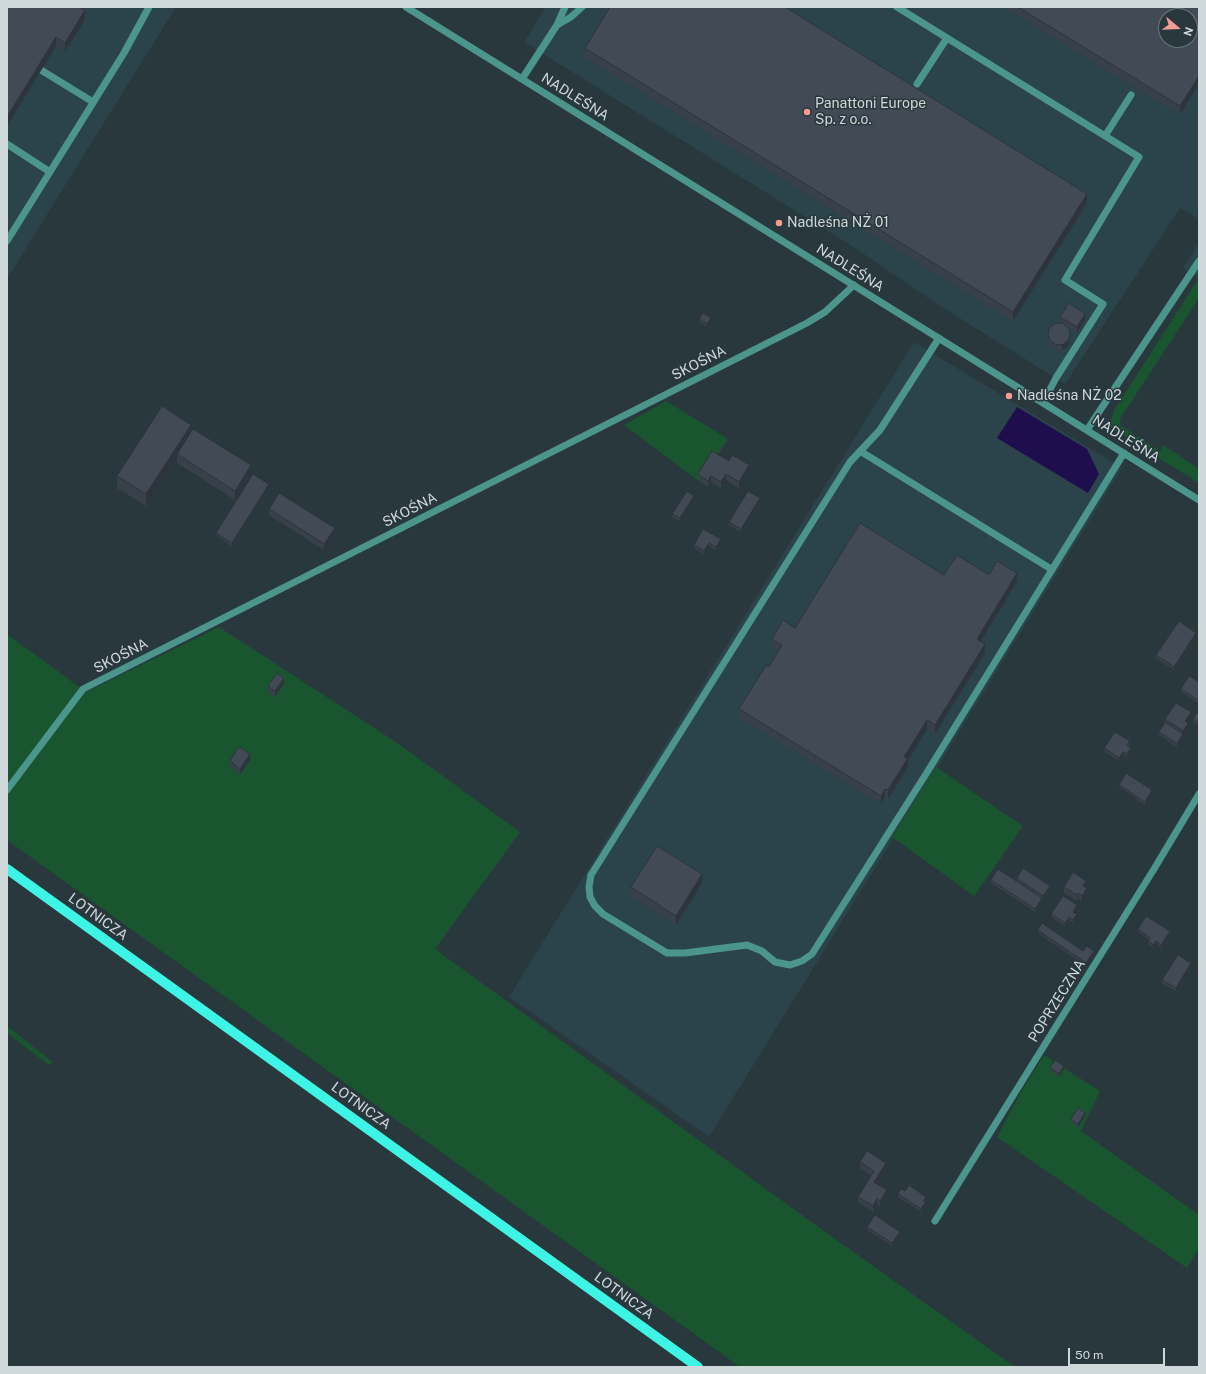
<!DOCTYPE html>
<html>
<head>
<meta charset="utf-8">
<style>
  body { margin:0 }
  #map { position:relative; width:1206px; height:1374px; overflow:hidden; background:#29383d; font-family:"Public Sans",sans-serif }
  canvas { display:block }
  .frame { position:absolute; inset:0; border:8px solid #cfd9dc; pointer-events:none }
  .north { position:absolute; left:1158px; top:8px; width:40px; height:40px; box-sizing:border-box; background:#29383d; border:1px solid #6b787d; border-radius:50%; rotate:109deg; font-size:11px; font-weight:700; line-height:16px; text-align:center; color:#cfd9dc }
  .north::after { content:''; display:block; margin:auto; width:14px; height:18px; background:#f59c91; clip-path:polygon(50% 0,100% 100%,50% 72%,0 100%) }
  .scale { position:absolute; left:1068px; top:1348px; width:97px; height:18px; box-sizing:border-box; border:2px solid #cfd9dc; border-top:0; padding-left:5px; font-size:12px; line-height:14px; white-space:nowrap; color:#cfd9dc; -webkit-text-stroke:3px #29383d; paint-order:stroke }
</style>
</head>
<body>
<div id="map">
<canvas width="1206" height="1374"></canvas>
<div class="frame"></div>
<div class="north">N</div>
<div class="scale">50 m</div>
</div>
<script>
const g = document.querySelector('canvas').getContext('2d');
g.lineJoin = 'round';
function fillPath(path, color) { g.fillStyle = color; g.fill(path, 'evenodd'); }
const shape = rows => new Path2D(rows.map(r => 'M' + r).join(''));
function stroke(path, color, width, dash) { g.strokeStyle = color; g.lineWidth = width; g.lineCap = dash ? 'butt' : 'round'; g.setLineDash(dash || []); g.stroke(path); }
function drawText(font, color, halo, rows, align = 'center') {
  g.font = font + ' "Public Sans",sans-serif'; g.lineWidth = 3; g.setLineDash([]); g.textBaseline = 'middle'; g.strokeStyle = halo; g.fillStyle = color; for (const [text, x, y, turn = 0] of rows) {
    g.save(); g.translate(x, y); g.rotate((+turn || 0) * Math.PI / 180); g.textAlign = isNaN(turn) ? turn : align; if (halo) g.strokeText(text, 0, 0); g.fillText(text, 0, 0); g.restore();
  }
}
const built = shape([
  [7,7,176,7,7,279],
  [546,7,1199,7,1199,219,1180,208,1065,384,934,302,855,248,524,42],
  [1166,16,1190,16,1190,40,1166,40],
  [1199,242,1199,278,1183,268],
  [914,342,1122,468,709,1137,509,997]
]);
const green = shape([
  [1199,278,1199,298,1120,419,1120,425,1160,451,1163,445,1199,469,1199,483,1157,457,1158,456,1151,451,1150,452,1111,428,1111,423,1113,412],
  [666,401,728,439,700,482,624,425],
  [219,627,396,742,520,832,435,949,831,1236,1015,1367,740,1367,7,840,7,634,86,692],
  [936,767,1023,826,974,896,892,837],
  [7,1026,53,1062,49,1065,7,1033],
  [1044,1055,1100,1091,1081,1131,1199,1215,1199,1248,1187,1268,997,1137,1021,1092]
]);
const water = shape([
  [1017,407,1087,449,1099,474,1088,493,997,438]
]);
const minor = shape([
  [406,7,1199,500],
  [897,7,1139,157,1065,280,1103,304,1056,378,1043,403],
  [557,25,571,17,582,7],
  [41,70,93,102],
  [522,79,557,25,565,7],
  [917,84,947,38],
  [1105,136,1131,95],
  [7,144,50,172],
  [7,241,124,53,149,7],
  [939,338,880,430,850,462,591,875,589,887,590,897,595,906,603,914,667,953,685,953,747,945,762,951,775,962,790,965,802,961,812,954,926,774,1124,453],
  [1087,430,1199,261],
  [860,451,1051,569],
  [7,790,83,689,807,323,825,312,854,285],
  [935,1221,1154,869,1199,794]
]);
const major = shape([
  [7,869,698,1367]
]);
const wall = shape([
  [7,7,80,7,85,19,65,52,56,46,7,126],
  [1004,7,1199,7,1199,84,1180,115],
  [585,48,1087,203,1013,321,585,57],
  [1060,317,1085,320,1077,333,1067,327,1070,339,1069,344,1066,348,1062,350,1056,350,1052,348,1049,343,1049,332,1063,324,1060,323],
  [699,319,711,321,707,327,699,322],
  [191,433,251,474,235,500,177,463,177,458,146,506,117,488,117,476],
  [729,461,749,471,739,488,726,480,721,488,711,482,708,487,698,480,698,474],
  [269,487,232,546,216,535,216,533],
  [694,499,680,521,672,517,672,514],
  [760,501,741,532,729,525,729,522],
  [269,509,335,534,324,550,269,515],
  [703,529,721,541,716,550,709,546,704,554,694,548,694,545],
  [944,575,989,575,1017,582,981,641,985,653,935,734,927,729,908,760,908,767,888,799,885,797,881,804,739,717,739,709,769,667,778,651,772,647,772,639,795,628],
  [1196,636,1174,670,1156,658,1156,655],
  [1199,682,1199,704,1181,692,1181,689],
  [284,684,275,697,268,692,268,686],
  [1199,711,1199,725,1193,722,1193,719],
  [1191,718,1187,723,1188,730,1177,747,1159,735,1159,732,1165,722,1165,719],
  [1130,744,1129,746,1131,751,1127,757,1123,754,1119,761,1104,751,1104,748],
  [250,760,240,775,230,767,230,761],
  [1119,785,1152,793,1145,805,1119,787],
  [1017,878,1050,889,1043,899,1017,881],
  [991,880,1042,901,1035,912,991,883],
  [702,883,676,925,631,896,631,887],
  [1064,887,1086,887,1085,888,1087,894,1082,902,1078,899,1077,901,1064,893],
  [1077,908,1074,913,1077,917,1073,923,1069,920,1065,926,1051,917,1051,914],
  [1138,929,1170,934,1161,948,1156,944,1153,948,1148,944,1148,941,1149,940,1138,932],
  [1038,930,1083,951,1094,954,1086,966,1038,933],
  [1191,966,1176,991,1162,983,1162,980],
  [1050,1067,1064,1069,1059,1077,1050,1070],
  [1085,1116,1078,1127,1071,1122,1071,1119],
  [860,1162,886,1169,877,1184,887,1196,880,1207,877,1205,873,1212,858,1202,858,1197,871,1175,860,1168],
  [905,1191,926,1200,924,1201,926,1205,921,1212,898,1197,898,1194],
  [867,1227,900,1235,892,1246,867,1230]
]);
const shadedWall = shape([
  [85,10,85,19,65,52,65,43],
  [56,37,56,46,7,126,7,117],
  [1199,76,1199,84,1180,115,1180,106],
  [1087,194,1087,203,1013,321,1013,312],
  [1085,314,1085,320,1077,333,1077,327],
  [711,318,711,321,707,327,707,324],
  [1070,333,1069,344,1066,348,1062,350,1062,345],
  [191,425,191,436,177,454,177,458,146,506,146,494],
  [251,465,251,474,235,500,235,491],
  [749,465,749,471,739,488,739,482],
  [726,474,726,480,721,488,721,482],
  [711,476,711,482,708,487,708,481],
  [269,484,269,487,232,546,232,543],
  [694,496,694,499,680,521,680,518],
  [760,498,760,501,741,532,741,529],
  [335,528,335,534,324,550,324,544],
  [721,539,721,541,716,550,716,547],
  [709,543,709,546,704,554,704,551],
  [1017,573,1017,582,977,647,977,639],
  [1196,633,1196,636,1174,670,1174,667],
  [985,644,985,653,935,734,935,725],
  [284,678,284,684,275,697,275,691],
  [1191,712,1191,718,1185,727,1185,721],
  [927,720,927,729,908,760,908,767,888,799,888,790,904,757],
  [1188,724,1188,730,1177,747,1177,744,1183,734,1183,731],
  [1131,748,1131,751,1127,757,1127,754],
  [1123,752,1123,754,1119,761,1119,758],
  [250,754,250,760,240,775,240,769],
  [885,789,885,797,881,804,881,796],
  [1152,790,1152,793,1145,805,1145,802],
  [702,874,702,883,676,925,676,916],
  [1086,881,1086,887,1083,892,1083,886],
  [1050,886,1050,889,1043,899,1043,896],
  [1087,888,1087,894,1082,902,1082,896],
  [1078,893,1078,899,1077,901,1077,895],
  [1042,898,1042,901,1035,912,1035,909],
  [1077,905,1077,908,1073,915,1073,912],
  [1077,914,1077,917,1073,923,1073,920],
  [1069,917,1069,920,1065,926,1065,923],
  [1170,931,1170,934,1161,948,1161,945],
  [1156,941,1156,944,1153,948,1153,945],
  [1094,951,1094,954,1086,966,1086,963],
  [1191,963,1191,966,1176,991,1176,988],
  [1064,1066,1064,1069,1059,1077,1059,1074],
  [1085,1113,1085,1116,1078,1127,1078,1124],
  [886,1163,886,1169,874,1188,874,1182],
  [887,1190,887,1196,880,1207,880,1201],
  [877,1199,877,1205,873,1212,873,1206],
  [926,1202,926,1205,921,1212,921,1209],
  [900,1232,900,1235,892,1246,892,1243]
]);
const building = shape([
  [7,7,79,7,85,10,65,43,56,37,7,117,7,7],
  [610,7,785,7,1087,194,1013,312,585,48,610,7],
  [1018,7,1199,7,1199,76,1180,106,1018,7],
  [1166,16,1190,16,1190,40,1166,40,1166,16],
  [1069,303,1085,314,1077,327,1060,317,1069,303],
  [703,313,711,318,707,324,699,319,703,313],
  '1048 334a11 11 0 1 1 22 0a11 11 0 1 1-22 0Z',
  [162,406,191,425,146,494,117,476,162,406],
  [193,429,251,465,235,491,177,454,193,429],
  [712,451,729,461,732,455,749,465,739,482,726,474,721,482,711,476,708,481,698,474,712,451],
  [253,474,269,484,232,543,216,533,253,474],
  [687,491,694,496,680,518,672,514,687,491],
  [748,491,760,498,741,529,729,522,748,491],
  [279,493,335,528,324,544,269,509,279,493],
  [860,523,944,575,957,555,989,575,997,561,1017,573,977,639,985,644,935,725,927,720,904,757,908,758,888,790,885,789,881,796,739,709,766,665,769,667,782,645,772,639,783,620,795,628,860,523],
  [703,529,721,539,716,547,709,543,704,551,694,545,703,529],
  [1179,621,1196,633,1174,667,1156,655,1179,621],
  [277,673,284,678,275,691,268,686,277,673],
  [1189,676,1199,682,1199,701,1181,689,1189,676],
  [1176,703,1191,712,1185,721,1188,724,1183,731,1165,719,1176,703],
  [1199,710,1199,722,1193,719,1199,710],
  [1165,722,1183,734,1177,744,1159,732,1165,722],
  [1115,732,1130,741,1127,745,1131,748,1127,754,1123,752,1119,758,1104,748,1115,732],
  [239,747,250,754,240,769,230,761,239,747],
  [1126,773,1152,790,1145,802,1119,785,1126,773],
  [657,846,702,874,676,916,631,887,657,846],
  [1023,868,1050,886,1043,896,1017,878,1023,868],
  [998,869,1042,898,1035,909,991,880,998,869],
  [1073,872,1086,881,1083,886,1087,888,1082,896,1078,893,1077,895,1064,887,1073,872],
  [1063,896,1077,905,1073,912,1077,914,1073,920,1069,917,1065,923,1051,914,1063,896],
  [1146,916,1170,931,1161,945,1156,941,1153,945,1148,941,1150,938,1138,929,1146,916],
  [1042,923,1083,951,1087,946,1094,951,1086,963,1038,930,1042,923],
  [1178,955,1191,963,1176,988,1162,980,1178,955],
  [1055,1060,1064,1066,1059,1074,1050,1067,1055,1060],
  [1078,1108,1085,1113,1078,1124,1071,1119,1078,1108],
  [867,1151,886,1163,874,1182,887,1190,880,1201,877,1199,873,1206,858,1197,874,1171,860,1162,867,1151],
  [909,1185,926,1197,923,1201,926,1202,921,1209,898,1194,901,1189,905,1191,909,1185],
  [875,1215,900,1232,892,1243,867,1227,875,1215]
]);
const markers = [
  [807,112,4,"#f59c91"],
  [779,223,4,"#f59c91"],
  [1009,396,4,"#f59c91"]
];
const streetNames = [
  ["NADLEŚNA",575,97,32],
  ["NADLEŚNA",850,268,32],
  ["SKOŚNA",699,363,-27],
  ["NADLEŚNA",1126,439,32],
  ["SKOŚNA",410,510,-27],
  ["SKOŚNA",121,656,-27],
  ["LOTNICZA",98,917,36],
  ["POPRZECZNA",1057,1001,-58],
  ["LOTNICZA",361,1106,36],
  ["LOTNICZA",624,1296,36]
];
const poiNames = [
  ["Panattoni Europe",815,104],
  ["Sp. z o.o.",815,120],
  ["Nadleśna NŻ 01",787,223],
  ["Nadleśna NŻ 02",1017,396]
];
fillPath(built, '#2b434a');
fillPath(green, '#19552f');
fillPath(water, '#1f0e4d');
stroke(minor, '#4b958d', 7);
stroke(major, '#3ef5e5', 10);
fillPath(wall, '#384049');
fillPath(shadedWall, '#2e343c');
fillPath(building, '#414a55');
stroke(building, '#2e343c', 1);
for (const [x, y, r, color] of markers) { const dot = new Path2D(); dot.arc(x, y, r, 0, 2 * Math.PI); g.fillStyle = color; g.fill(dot); stroke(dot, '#29383d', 1.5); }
drawText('14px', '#cfd9dc', '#29383d', streetNames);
drawText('14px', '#cfd9dc', '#29383d', poiNames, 'left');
</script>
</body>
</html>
